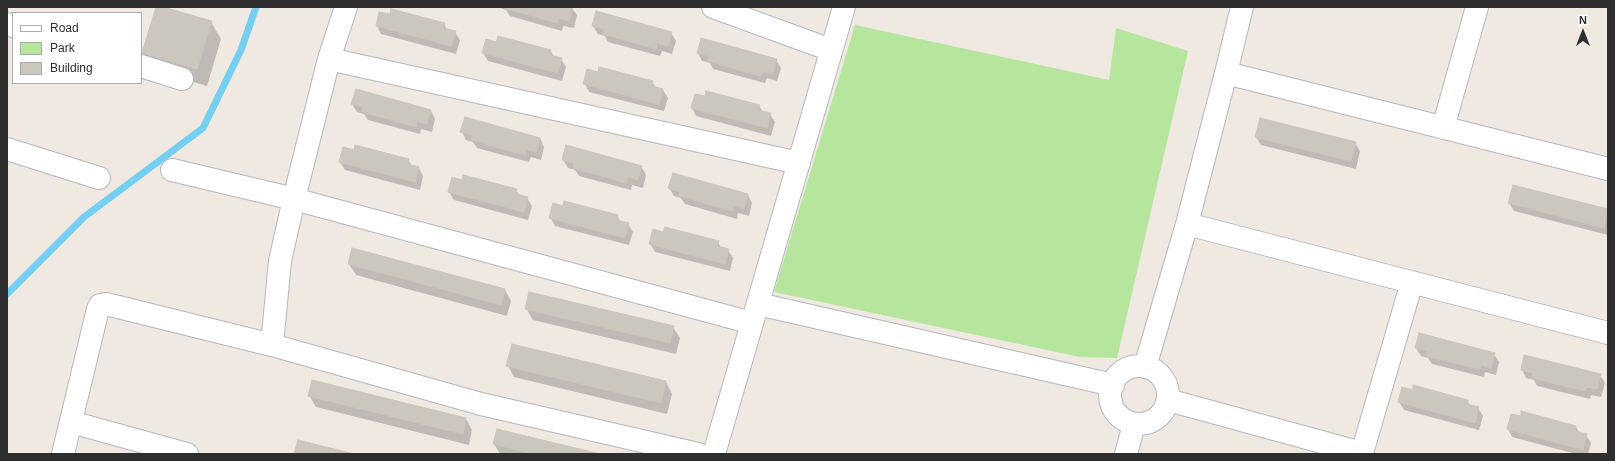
<!DOCTYPE html>
<html>
<head>
<meta charset="utf-8">
<style>
  body { margin:0 }
  #map { position:relative; width:1615px; height:461px; overflow:hidden; background:#efe9e1; font-family:Arial,sans-serif }
  canvas { display:block }
  .frame { position:absolute; inset:0; border:8px solid #2e2e2e; pointer-events:none }
  .legend { position:absolute; left:12px; top:12px; width:130px; height:72px; box-sizing:border-box; background:#fff; border:1px solid #ababab; margin:0; padding:5px 7px; list-style:none; font-size:12px; color:#2e2e2e }
  .legend li { display:flex; align-items:center; gap:8px; height:20px }
  .legend b { width:20px; border:1px solid #ababab }
  .north { position:absolute; left:1563px; top:12px; width:40px; height:40px; -webkit-text-stroke:3px #fff; paint-order:stroke; rotate:0deg; font-size:11px; font-weight:700; line-height:16px; text-align:center; color:#2e2e2e }
  .north::after { content:''; display:block; margin:auto; width:14px; height:18px; background:#2e2e2e; clip-path:polygon(50% 0,100% 100%,50% 72%,0 100%) }
</style>
</head>
<body>
<div id="map">
<canvas width="1615" height="461"></canvas>
<div class="frame"></div>
<ul class="legend">
<li><b style="height:5px;background:#fff"></b>Road</li>
<li><b style="height:11px;background:#b6e59e"></b>Park</li>
<li><b style="height:11px;background:#cbc7bf"></b>Building</li>
</ul>
<div class="north">N</div>
</div>
<script>
const g = document.querySelector('canvas').getContext('2d');
g.lineJoin = 'round';
function fillPath(path, color) { g.fillStyle = color; g.fill(path, 'evenodd'); }
const shape = rows => new Path2D(rows.map(r => 'M' + r).join(''));
function stroke(path, color, width, dash) { g.strokeStyle = color; g.lineWidth = width; g.lineCap = dash ? 'butt' : 'round'; g.setLineDash(dash || []); g.stroke(path); }
const green = shape([
  [855,25,1109,80,1116,28,1188,51,1117,358,1080,357,774,292]
]);
const shadow = shape([
  [157,7,211,22,221,39,207,86,153,70,143,53],
  [498,7,571,7,577,15,574,28,563,26,562,31,510,16,506,10],
  [444,24,447,30,455,32,460,40,456,54,381,34,377,26],
  [593,26,671,33,676,41,672,54,662,51,660,56,608,42,605,36,598,34],
  [702,39,776,60,781,68,777,81,767,78,765,83,713,69,710,63,702,61,698,53],
  [497,43,551,51,554,57,561,59,566,67,562,81,488,61,483,53],
  [652,82,656,88,663,90,668,98,664,111,589,92,585,84],
  [352,104,431,111,435,119,432,132,421,129,420,134,368,120,364,114,357,112],
  [759,106,763,112,770,114,775,122,771,136,696,116,692,108],
  [462,132,540,138,544,147,541,160,531,157,529,162,477,148,473,142,466,140],
  [1256,137,1355,143,1360,151,1356,169,1261,145],
  [408,160,412,166,419,168,423,176,420,190,345,170,340,162],
  [563,160,641,166,646,175,643,188,632,185,631,190,579,176,575,170,568,168],
  [1514,186,1608,210,1608,235,1514,211,1509,203],
  [669,188,748,195,752,203,749,216,738,213,737,219,685,204,681,198,674,196],
  [516,190,520,196,527,198,532,206,528,220,454,200,449,192],
  [564,207,617,216,621,222,628,224,633,232,629,245,555,226,550,217],
  [664,233,718,242,721,248,728,250,733,258,730,271,655,252,650,243],
  [349,264,505,290,511,301,507,316,356,275],
  [526,308,673,327,680,338,676,354,533,320],
  [513,345,666,382,672,394,667,414,514,377,508,366],
  [1416,348,1494,354,1499,362,1496,375,1485,372,1484,377,1432,364,1428,358,1421,356],
  [1522,370,1600,375,1605,383,1601,397,1591,395,1590,399,1537,386,1534,380,1526,378],
  [309,395,466,419,472,430,469,445,316,407],
  [1467,400,1470,406,1478,408,1483,416,1479,430,1404,410,1399,402],
  [1522,413,1576,427,1579,433,1586,435,1591,443,1588,454,1576,454,1512,437,1508,429,1522,418],
  [494,444,596,454,500,454]
]);
const stream = shape([
  [7,294,84,217,203,128,241,50,256,7]
]);
const building = shape([
  [156,7,163,7,212,21,197,69,142,53,156,7],
  [504,7,573,7,569,21,559,18,557,23,504,8,504,7],
  [391,9,445,23,443,28,456,31,451,46,376,26,379,12,390,14,391,9],
  [596,11,672,32,668,46,657,43,656,49,603,34,604,29,592,26,596,11],
  [498,36,551,50,550,55,562,58,558,73,482,53,486,39,496,42,498,36],
  [701,38,777,59,773,73,762,71,761,76,707,61,709,56,697,53,701,38],
  [599,67,653,81,651,86,663,89,659,104,583,84,587,69,598,72,599,67],
  [356,89,431,110,427,124,417,121,416,127,362,112,363,107,351,104,356,89],
  [706,91,760,105,759,110,771,113,767,128,691,108,695,94,705,96,706,91],
  [465,117,540,138,536,152,526,149,525,155,471,140,473,135,460,132,465,117],
  [1260,118,1356,142,1351,161,1255,137,1260,118],
  [355,145,409,159,407,164,419,167,415,182,339,162,343,147,354,150,355,145],
  [566,145,642,166,638,180,628,177,626,183,573,168,574,163,562,160,566,145],
  [673,173,748,194,744,209,734,206,733,211,679,196,680,192,668,188,673,173],
  [463,175,517,189,516,194,528,197,524,212,448,192,452,177,462,180,463,175],
  [1513,185,1608,209,1604,228,1508,203,1513,185],
  [564,201,618,215,617,220,629,223,625,238,549,218,553,203,563,206,564,201],
  [665,227,719,241,717,246,729,249,725,264,649,244,653,229,663,232,665,227],
  [352,248,505,289,501,305,348,264,352,248],
  [529,292,674,326,670,343,525,309,529,292],
  [1419,333,1495,353,1491,368,1481,365,1480,369,1426,356,1427,351,1415,348,1419,333],
  [512,344,666,381,661,403,506,366,512,344],
  [1524,355,1601,374,1597,389,1587,387,1585,391,1532,378,1533,373,1521,370,1524,355],
  [312,380,466,418,463,434,308,396,312,380],
  [1413,385,1468,400,1467,404,1479,407,1475,423,1398,402,1402,387,1413,390,1413,385],
  [1521,411,1576,426,1575,431,1587,434,1583,450,1507,429,1511,414,1521,416,1521,411],
  [497,429,600,454,532,454,493,444,497,429],
  [298,440,354,454,294,454,298,440]
]);
const minor = shape([
  [713,7,831,50],
  [7,24,13,26],
  [329,59,799,163],
  [141,66,182,79],
  [1226,73,1242,7],
  [1443,128,1477,7],
  [7,149,99,178],
  [172,170,294,199,752,323],
  [1187,224,1608,333],
  [758,304,1113,385],
  [272,345,280,261,294,199,329,59,346,7],
  '1110 395a29 29 0 1 1 58 0a29 29 0 1 1-58 0Z',
  [1145,367,1187,224,1226,73,1608,169],
  [1168,400,1362,453,1412,282],
  [71,422,187,454],
  [63,454,98,309,100,305,106,304,272,345,481,404,698,454],
  [714,454,844,7],
  [1126,454,1134,424]
]);
fillPath(green, '#b6e59e');
fillPath(shadow, '#0003');
stroke(stream, '#75cff0', 7);
fillPath(building, '#cbc7bf');
stroke(building, '#cbc5ba', 1);
stroke(minor, '#b4b7c1', 24);
stroke(minor, '#fff', 22);
</script>
</body>
</html>
